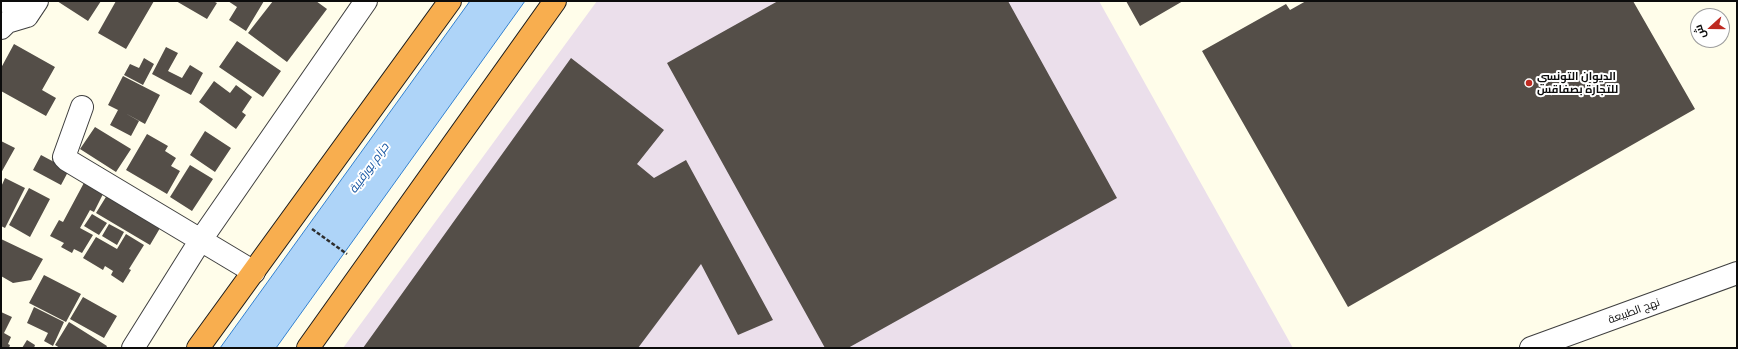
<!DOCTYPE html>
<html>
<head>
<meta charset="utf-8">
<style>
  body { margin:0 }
  #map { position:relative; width:1738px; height:349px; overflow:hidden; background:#fffdea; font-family:"Playfair Display",Cairo,serif }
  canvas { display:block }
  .frame { position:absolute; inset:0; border:2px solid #0c0c0c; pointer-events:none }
  .north { position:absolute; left:1690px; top:8px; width:40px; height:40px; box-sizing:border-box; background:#fff; border:1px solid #9e9e9e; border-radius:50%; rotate:249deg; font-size:11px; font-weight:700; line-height:16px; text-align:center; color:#0c0c0c }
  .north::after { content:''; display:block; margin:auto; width:14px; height:18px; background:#be2a21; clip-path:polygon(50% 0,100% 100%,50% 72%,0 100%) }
</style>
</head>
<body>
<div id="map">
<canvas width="1738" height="349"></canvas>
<div class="frame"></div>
<div class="north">ش</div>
</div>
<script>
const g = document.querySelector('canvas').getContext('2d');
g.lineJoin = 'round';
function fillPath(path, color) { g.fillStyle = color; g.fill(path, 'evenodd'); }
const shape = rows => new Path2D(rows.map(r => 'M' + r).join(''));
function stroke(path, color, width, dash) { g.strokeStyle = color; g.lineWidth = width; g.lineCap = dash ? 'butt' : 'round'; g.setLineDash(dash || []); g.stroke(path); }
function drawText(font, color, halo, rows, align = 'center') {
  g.font = font + ' "Playfair Display",Cairo,serif'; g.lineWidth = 4; g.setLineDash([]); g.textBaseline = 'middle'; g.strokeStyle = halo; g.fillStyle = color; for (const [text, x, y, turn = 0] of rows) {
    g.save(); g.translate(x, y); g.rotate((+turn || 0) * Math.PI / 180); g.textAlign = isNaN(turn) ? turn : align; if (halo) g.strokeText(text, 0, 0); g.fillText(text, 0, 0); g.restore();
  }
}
const industrial = shape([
  [597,1,1099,1,1293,348,343,348]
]);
const water = shape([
  [470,1,525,1,276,348,220,348,470,1]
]);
const building = shape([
  [57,1,101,1,88,21],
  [116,1,154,1,126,49,98,33],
  [176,1,213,1,217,3,207,19],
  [228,1,264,1,246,31,229,20,237,7],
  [273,1,316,1,327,9,287,62,248,33],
  [778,1,1008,1,1117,198,848,348,825,348,667,63],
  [1126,1,1183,1,1140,26],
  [1306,1,1633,1,1695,109,1348,307,1202,51,1286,4,1290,10],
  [237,41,281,71,263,97,219,67],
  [14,44,55,67,42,90,56,98,46,116,1,91,1,68],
  [166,47,178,53,168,71,182,78,190,65,203,73,191,95,152,74],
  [144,58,154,64,143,85,124,75,130,64,139,68],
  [571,58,664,130,637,164,654,178,686,160,773,320,738,335,701,264,638,348,363,348],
  [123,76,160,95,145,124,125,113,139,121,131,136,110,125,118,110,108,105],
  [214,81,230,93,236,85,252,97,242,112,246,115,236,129,199,102],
  [95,127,131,149,116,172,80,149],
  [205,131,231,148,215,172,190,155],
  [147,134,168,146,165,151,176,158,171,166,180,171,167,194,126,170],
  [1,141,15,148,1,173],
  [41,155,69,170,61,185,33,170],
  [190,165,213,179,192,211,170,197],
  [5,178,25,188,5,228,1,226,1,187],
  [86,179,103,194,94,212,90,210,80,228,93,235,82,253,74,249,72,253,61,247,64,243,50,236,59,220,63,222],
  [29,188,50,199,30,237,9,225],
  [109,192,163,223,150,245,96,213],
  [92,214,107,223,99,235,84,226],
  [109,224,124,232,117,245,102,236],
  [126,234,144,245,129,269,131,270,123,283,111,275,113,271,105,266,103,270,83,258,96,237,117,249],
  [1,239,43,259,31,280,13,283,1,276],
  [44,275,81,294,66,322,29,303],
  [83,297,117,316,104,338,70,319],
  [34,307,64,322,53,346,44,341,48,333,27,323],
  [1,312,12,317,4,333,11,337,8,344,10,345,9,348,1,348],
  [69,322,107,346,106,348,60,348,55,345],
  [27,340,35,345,34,348,22,348]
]);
const path = shape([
  [312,229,347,254]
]);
const minor = shape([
  [6,1,27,16],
  [1,28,7,22,27,16,37,1],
  [82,107,64,157,67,160,254,272],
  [133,348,200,241,366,1],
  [1531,348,1737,273]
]);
const highway = shape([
  [198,348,450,1],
  [308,348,555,1]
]);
const markers = [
  [1529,83,4,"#be2a21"]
];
const poiNames = [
  ["الديوان التونسي",1537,77],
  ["للتجارة بصفاقس",1537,90]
];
const streetNames = [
  ["نهج الطبيعة",1634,311,-20]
];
const waterNames = [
  ["حزام بورقيبة",369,168,-54]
];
fillPath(industrial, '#ebdfeb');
fillPath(water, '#aed4f8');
stroke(water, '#3381d0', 1);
fillPath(building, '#544e48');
stroke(minor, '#3f3f3f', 24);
stroke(highway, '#1d1d1d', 24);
stroke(path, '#2e2e2e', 2.5, [4, 2]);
stroke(minor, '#fff', 22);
stroke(highway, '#f8ae4f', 22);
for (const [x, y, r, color] of markers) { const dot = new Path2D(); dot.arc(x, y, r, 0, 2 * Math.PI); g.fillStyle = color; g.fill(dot); stroke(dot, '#fff', 1.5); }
drawText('bold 11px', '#0c0c0c', '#fff', poiNames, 'left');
drawText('11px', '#0c0c0c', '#fff', streetNames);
drawText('italic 12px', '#1353a0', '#fff', waterNames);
</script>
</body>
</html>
